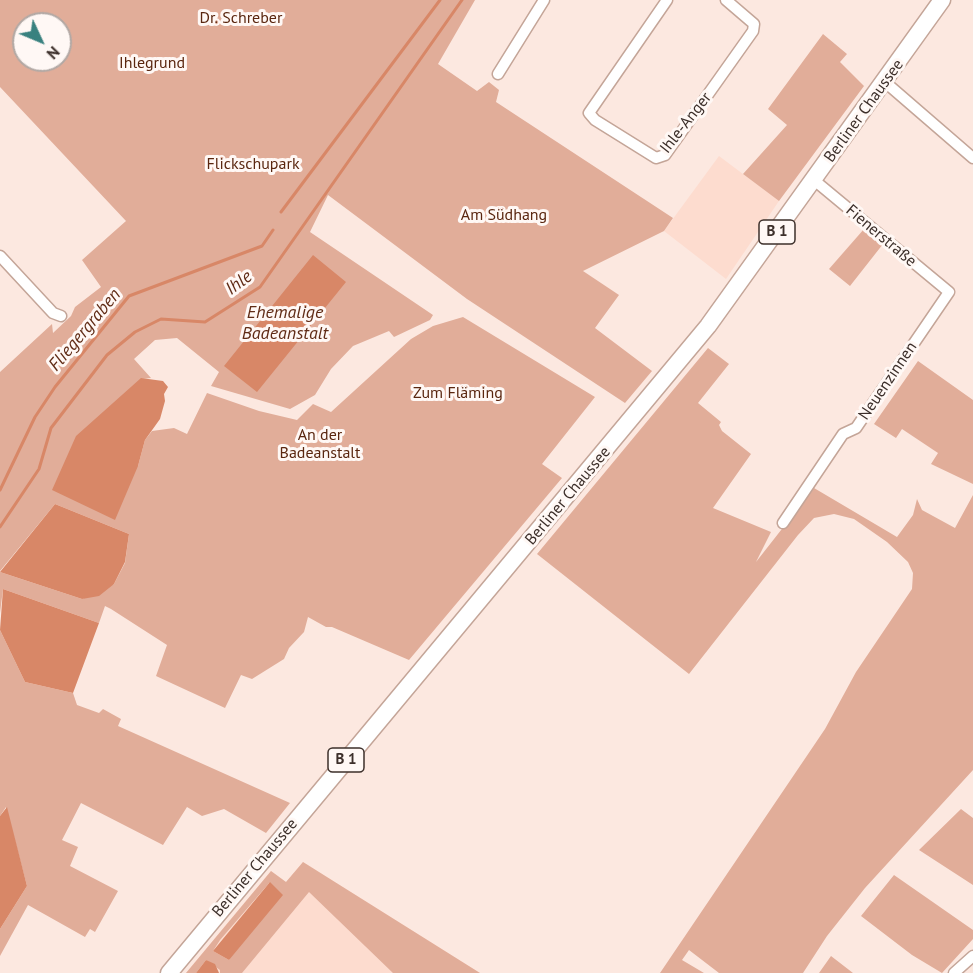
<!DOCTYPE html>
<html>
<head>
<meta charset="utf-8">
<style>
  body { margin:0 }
  #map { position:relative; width:973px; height:973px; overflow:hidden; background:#fce8e0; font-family:"PT Sans",sans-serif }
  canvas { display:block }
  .north { position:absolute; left:12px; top:12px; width:60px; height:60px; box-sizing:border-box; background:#fff8f5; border:2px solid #b1a8a4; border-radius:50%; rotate:134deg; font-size:16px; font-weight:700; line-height:24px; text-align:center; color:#3c2f2a }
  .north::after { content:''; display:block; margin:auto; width:21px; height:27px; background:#39817f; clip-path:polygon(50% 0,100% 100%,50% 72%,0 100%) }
</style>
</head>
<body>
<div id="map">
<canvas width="973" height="973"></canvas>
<div class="north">N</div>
</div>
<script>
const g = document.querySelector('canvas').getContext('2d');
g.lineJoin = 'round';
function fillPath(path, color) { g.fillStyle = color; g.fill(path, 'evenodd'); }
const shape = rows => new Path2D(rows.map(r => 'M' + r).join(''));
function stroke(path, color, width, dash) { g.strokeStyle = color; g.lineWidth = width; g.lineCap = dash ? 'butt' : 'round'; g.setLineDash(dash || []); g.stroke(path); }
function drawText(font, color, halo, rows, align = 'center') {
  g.font = font + ' "PT Sans",sans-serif'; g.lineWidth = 6; g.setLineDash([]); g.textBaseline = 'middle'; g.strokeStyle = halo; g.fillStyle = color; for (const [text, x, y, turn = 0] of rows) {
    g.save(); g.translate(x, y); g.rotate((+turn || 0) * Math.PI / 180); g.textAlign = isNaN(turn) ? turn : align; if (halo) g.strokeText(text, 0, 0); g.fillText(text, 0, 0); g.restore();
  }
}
const built = shape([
  [719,156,779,201,726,279,664,231],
  [303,862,480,973,186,973,271,871,286,882]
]);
const green = shape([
  [0,0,475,0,438,64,477,91,489,82,499,90,496,102,673,218,664,231,583,271,619,295,595,328,652,371,625,403,467,299,328,195,310,232,433,315,430,320,394,337,389,331,353,346,331,369,315,395,290,409,211,386,219,372,177,338,155,340,134,359,151,378,141,379,138,466,145,440,152,431,174,428,187,434,207,393,259,411,297,420,313,404,331,412,411,339,433,326,463,317,595,397,542,464,562,478,409,660,332,627,326,627,308,617,304,632,289,648,284,659,252,679,241,675,225,708,156,676,167,645,111,609,105,606,99,623,3,589,0,613,0,572,82,599,114,584,125,563,129,534,55,504,0,571,0,372,52,324,53,333,71,316,75,307,101,287,82,260,126,221,0,87],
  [24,24,60,24,60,60,24,60],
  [823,34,847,54,840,62,864,86,779,201,743,174,787,125,768,109],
  [864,229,883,244,850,286,829,269],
  [708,348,729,364,698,403,721,422,719,425,722,431,751,454,713,508,771,532,756,562,814,488,897,537,913,515,917,499,922,510,955,528,973,495,973,770,865,888,827,936,803,973,719,973,689,950,682,960,704,973,660,973,825,729,856,672,912,589,913,573,908,562,887,542,854,519,834,514,814,518,798,535,689,674,537,554],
  [918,361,973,400,973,484,931,464,938,453,902,429,896,438,874,424],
  [0,630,25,682,73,693,77,705,99,713,103,709,121,719,118,726,290,803,266,833,224,809,202,816,187,807,163,845,81,803,62,840,78,847,70,866,118,891,95,932,90,929,85,937,28,905,0,956,0,929,27,886,6,807,0,816],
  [961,809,973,818,973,885,919,850],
  [303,862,480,973,393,973,309,892,242,973,220,973,220,970,206,960,196,973,186,973,271,871,286,882],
  [270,882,229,960,213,951,220,940],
  [894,875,973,930,973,939,942,973,912,955,861,916],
  [831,956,853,973,819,973]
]);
const water = shape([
  [313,255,346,282,257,392,224,366],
  [141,378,163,381,168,387,164,394,165,401,160,419,145,440,138,466,115,520,52,490,76,436],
  [55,504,129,534,125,562,114,584,99,596,82,599,0,572],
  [3,589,99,623,73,693,25,682,0,630],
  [7,807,27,886,0,929,0,816],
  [270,882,283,895,229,960,213,951],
  [206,960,215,964,219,973,196,973]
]);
const stream = shape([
  [281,212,440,0],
  [0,490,35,417,55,387,129,296,262,246,273,230],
  [0,527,39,469,51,428,107,355,135,332,161,319,205,322,260,287,462,0]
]);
const minor = shape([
  [667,0,589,113,595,120,656,158,665,155,753,31,754,24,726,0],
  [498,74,544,0],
  [885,82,973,158],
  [0,256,53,313,61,316],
  [783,523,843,434,856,428,949,292,814,180],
  [954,973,973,956]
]);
const primary = shape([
  [169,973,708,326,942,0]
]);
const shields = [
  [777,232,36],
  [346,760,36]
];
const shieldNames = [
  ["B 1",777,232],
  ["B 1",346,760]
];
const parkNames = [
  ["Dr. Schreber",241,18],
  ["Ihlegrund",152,63],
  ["Flickschupark",253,164],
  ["Am Südhang",504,215],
  ["Zum Fläming",458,393],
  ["An der",320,435],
  ["Badeanstalt",320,453]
];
const streetNames = [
  ["Berliner Chaussee",864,111,-54],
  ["Ihle-Anger",686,123,-52],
  ["Fienerstraße",881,236,40],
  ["Neuenzinnen",888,381,-56],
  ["Berliner Chaussee",568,496,-50],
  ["Berliner Chaussee",255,868,-50]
];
const waterNames = [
  ["Ihle",239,283,-37],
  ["Ehemalige",285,313],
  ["Badeanstalt",285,334],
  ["Fliegergraben",85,330,-50]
];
fillPath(built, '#fddccf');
fillPath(green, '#e1ad99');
fillPath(water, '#d88767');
stroke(stream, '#d88767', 3);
stroke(minor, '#c4a598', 13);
stroke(primary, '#c4a598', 19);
stroke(minor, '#fff', 10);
stroke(primary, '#fff', 16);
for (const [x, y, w] of shields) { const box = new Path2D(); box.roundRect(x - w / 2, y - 12, w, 24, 4.5); g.fillStyle = '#fff8f5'; g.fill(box); stroke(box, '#3c2f2a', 1.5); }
drawText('bold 15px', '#3c2f2a', null, shieldNames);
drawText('16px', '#5a260f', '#fff8f5', parkNames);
drawText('16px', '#3c2f2a', '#fff8f5', streetNames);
drawText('italic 18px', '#602b15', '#fff8f5', waterNames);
</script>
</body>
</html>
